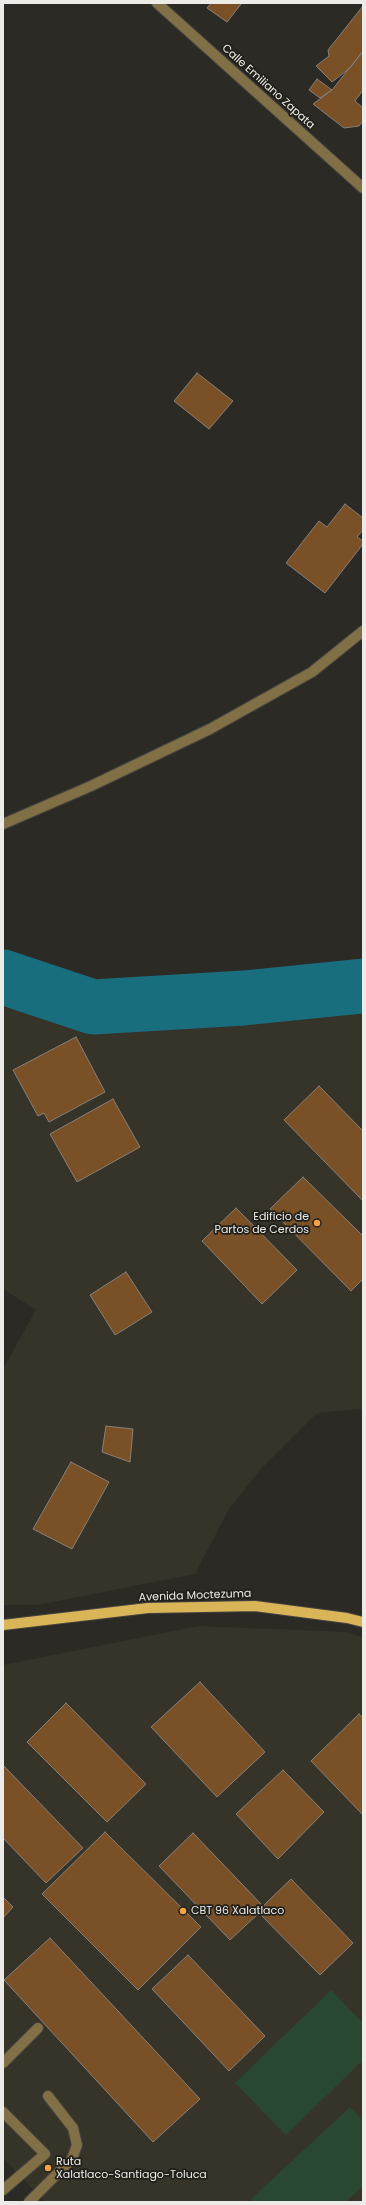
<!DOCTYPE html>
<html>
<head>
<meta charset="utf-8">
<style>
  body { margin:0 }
  #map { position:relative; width:366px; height:2205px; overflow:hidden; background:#2b2a25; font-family:Poppins,sans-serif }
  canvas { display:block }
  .frame { position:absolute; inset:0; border:4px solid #ecebe7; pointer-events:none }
</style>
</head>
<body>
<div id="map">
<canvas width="366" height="2205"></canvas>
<div class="frame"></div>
</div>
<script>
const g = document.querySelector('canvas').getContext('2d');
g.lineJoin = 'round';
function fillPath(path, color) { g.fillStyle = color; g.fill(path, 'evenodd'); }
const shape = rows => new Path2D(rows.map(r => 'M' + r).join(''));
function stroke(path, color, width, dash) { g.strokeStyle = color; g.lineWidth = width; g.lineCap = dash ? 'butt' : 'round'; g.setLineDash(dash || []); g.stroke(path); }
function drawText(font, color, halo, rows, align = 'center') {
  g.font = font + ' Poppins,sans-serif'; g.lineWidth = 3.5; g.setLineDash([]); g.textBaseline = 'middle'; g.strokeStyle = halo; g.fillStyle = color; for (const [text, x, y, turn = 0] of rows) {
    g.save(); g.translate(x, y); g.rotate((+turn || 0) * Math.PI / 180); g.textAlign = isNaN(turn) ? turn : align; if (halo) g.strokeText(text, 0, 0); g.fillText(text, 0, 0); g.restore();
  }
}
const built = shape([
  [363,1004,363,1411,358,1409,317,1413,261,1469,229,1509,195,1574,38,1605,3,1605,3,1369,36,1310,3,1289,3,1007,94,1022,233,1019],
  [198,1626,348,1632,363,1638,363,2202,45,2202,3,2158,3,1665]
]);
const green = shape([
  [331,1990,363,2023,363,2060,286,2135,235,2083],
  [350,2107,363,2121,363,2186,346,2202,254,2202,251,2199]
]);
const river = shape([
  [3,977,93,1007,244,998,363,986]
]);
const building = shape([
  [211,3,242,3,227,22,207,8,211,3],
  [363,6,363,51,350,68,332,82,316,66,329,56,328,50,363,6],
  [363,51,363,90,355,101,363,108,363,121,359,126,344,128,313,104,332,90,363,51],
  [317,79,332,90,320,98,309,90,317,79],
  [197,373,233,401,209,429,174,401,197,373],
  [345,504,363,518,363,530,357,537,363,541,363,544,325,593,286,563,319,521,327,527,345,504],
  [76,1037,105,1092,49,1122,44,1113,38,1116,13,1070,76,1037],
  [319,1086,363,1131,363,1201,284,1120,319,1086],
  [113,1099,140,1147,77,1182,50,1134,113,1099],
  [303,1177,363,1236,363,1279,351,1291,270,1209,303,1177],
  [236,1208,297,1270,262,1304,202,1241,236,1208],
  [126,1272,152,1312,115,1335,90,1295,126,1272],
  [106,1426,133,1429,130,1462,102,1452,106,1426],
  [71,1462,109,1482,72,1549,33,1529,71,1462],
  [200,1682,265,1752,217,1797,151,1727,200,1682],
  [66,1703,146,1784,107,1822,27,1742,66,1703],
  [359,1714,363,1718,363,1815,311,1761,359,1714],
  [3,1765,83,1848,46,1883,3,1838,3,1765],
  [283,1770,324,1812,278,1859,236,1814,283,1770],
  [105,1832,201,1927,138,1990,42,1894,105,1832],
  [193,1833,263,1906,291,1879,353,1943,320,1975,259,1913,230,1940,159,1866,193,1833],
  [3,1897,13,1907,3,1918,3,1897],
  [50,1938,200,2099,153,2142,4,1980,50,1938],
  [188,1955,265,2036,229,2071,152,1989,188,1955]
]);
const minor = shape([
  [157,3,363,188],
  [3,824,91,786,210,729,312,672,363,631],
  [3,2063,38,2028],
  [3,2112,45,2154,3,2190],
  [29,2202,72,2159,77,2145,73,2128,48,2096]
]);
const major = shape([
  [3,1625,148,1608,255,1606,347,1618,363,1622]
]);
const markers = [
  [317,1223,4,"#f6a246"],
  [183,1911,4,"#f6a246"],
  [48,2168,4,"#f6a246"]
];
const streetNames = [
  ["Calle Emiliano Zapata",268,87,42],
  ["Avenida Moctezuma",195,1596,-2]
];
const poiNames = [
  ["Edificio de",309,1217,"right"],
  ["Partos de Cerdos",309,1230,"right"],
  ["CBT 96 Xalatlaco",191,1911],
  ["Ruta",56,2162],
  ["Xalatlaco-Santiago-Toluca",56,2175]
];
fillPath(built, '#363328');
fillPath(green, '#294831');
stroke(river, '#196e7e', 55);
fillPath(building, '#7a5127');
stroke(building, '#86807c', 1);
stroke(minor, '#464540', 12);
stroke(major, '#464540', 12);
stroke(minor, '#817046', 10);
stroke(major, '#d9b558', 10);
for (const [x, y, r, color] of markers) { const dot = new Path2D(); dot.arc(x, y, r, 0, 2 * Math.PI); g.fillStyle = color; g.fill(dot); stroke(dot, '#21201b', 1.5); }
drawText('11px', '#ecebe7', '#21201b', streetNames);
drawText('11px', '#ecebe7', '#21201b', poiNames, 'left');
</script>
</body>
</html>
